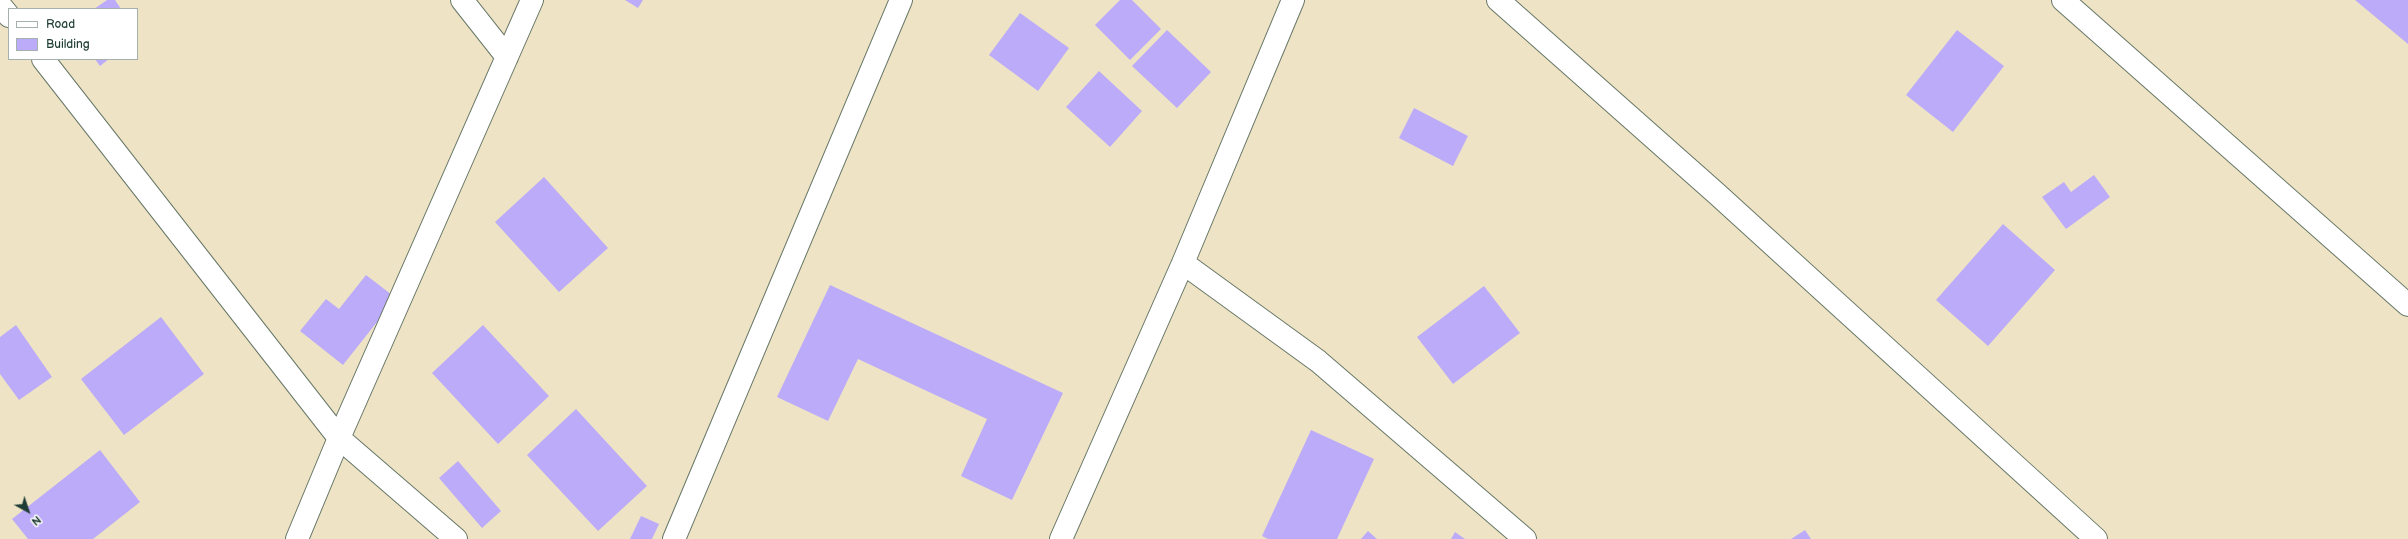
<!DOCTYPE html>
<html>
<head>
<meta charset="utf-8">
<style>
  body { margin:0 }
  #map { position:relative; width:2408px; height:539px; overflow:hidden; background:#eee4c5; font-family:"Balsamiq Sans",sans-serif }
  canvas { display:block }
  .legend { position:absolute; left:8px; top:8px; width:130px; height:52px; box-sizing:border-box; background:#fff; border:1px solid #a5b1ae; margin:0; padding:5px 7px; list-style:none; font-size:12px; color:#1f3d34 }
  .legend li { display:flex; align-items:center; gap:8px; height:20px }
  .legend b { width:20px; border:1px solid #a5b1ae }
  .north { position:absolute; left:8px; top:491px; width:40px; height:40px; -webkit-text-stroke:3px #fff; paint-order:stroke; rotate:140deg; font-size:11px; font-weight:700; line-height:16px; text-align:center; color:#1f3d34 }
  .north::after { content:''; display:block; margin:auto; width:14px; height:18px; background:#1f3d34; clip-path:polygon(50% 0,100% 100%,50% 72%,0 100%) }
</style>
</head>
<body>
<div id="map">
<canvas width="2408" height="539"></canvas>
<ul class="legend">
<li><b style="height:5px;background:#fff"></b>Road</li>
<li><b style="height:11px;background:#bcabf8"></b>Building</li>
</ul>
<div class="north">N</div>
</div>
<script>
const g = document.querySelector('canvas').getContext('2d');
g.lineJoin = 'round';
function fillPath(path, color) { g.fillStyle = color; g.fill(path, 'evenodd'); }
const shape = rows => new Path2D(rows.map(r => 'M' + r).join(''));
function stroke(path, color, width, dash) { g.strokeStyle = color; g.lineWidth = width; g.lineCap = dash ? 'butt' : 'round'; g.setLineDash(dash || []); g.stroke(path); }
const building = shape([
  [107,0,115,0,121,9,94,9],
  [625,0,643,0,638,8],
  [1120,0,1132,0,1161,29,1130,60,1095,25],
  [2355,0,2408,0,2408,44],
  [1020,13,1069,48,1038,91,989,55],
  [1167,30,1211,72,1177,108,1132,66],
  [1957,30,2004,66,1953,132,1906,95],
  [95,59,109,59,100,66],
  [1099,71,1142,111,1110,147,1066,107],
  [1414,108,1468,136,1453,166,1399,138],
  [2094,175,2110,197,2066,229,2042,197,2064,182,2071,192],
  [544,177,608,248,559,292,495,222],
  [2003,224,2055,270,1988,346,1936,300],
  [366,275,396,298,343,365,300,331,326,299,339,309],
  [830,285,1063,393,1012,500,961,476,987,419,858,359,828,421,777,397],
  [1484,286,1520,333,1453,384,1417,337],
  [161,317,204,374,124,435,81,379],
  [16,325,52,377,19,400,0,374,0,337],
  [483,325,549,396,498,444,432,373],
  [576,409,647,486,598,531,527,455],
  [1311,430,1374,459,1337,539,1268,539,1262,536],
  [100,450,140,502,93,539,28,539,12,519],
  [458,461,501,511,482,528,439,478],
  [641,516,659,524,652,539,630,539],
  [1805,530,1811,539,1791,539],
  [1368,531,1377,539,1361,539],
  [1455,532,1465,539,1451,539]
]);
const minor = shape([
  [462,0,507,57],
  [1498,0,1717,194,2096,539],
  [2063,0,2408,305],
  [0,5,9,16],
  [43,59,339,438,456,539],
  [1183,263,1318,361,1525,539],
  [297,539,339,438,532,0],
  [674,539,901,0],
  [1061,539,1183,263,1293,0]
]);
fillPath(building, '#bcabf8');
stroke(minor, '#677767', 24);
stroke(minor, '#fff', 22);
</script>
</body>
</html>
